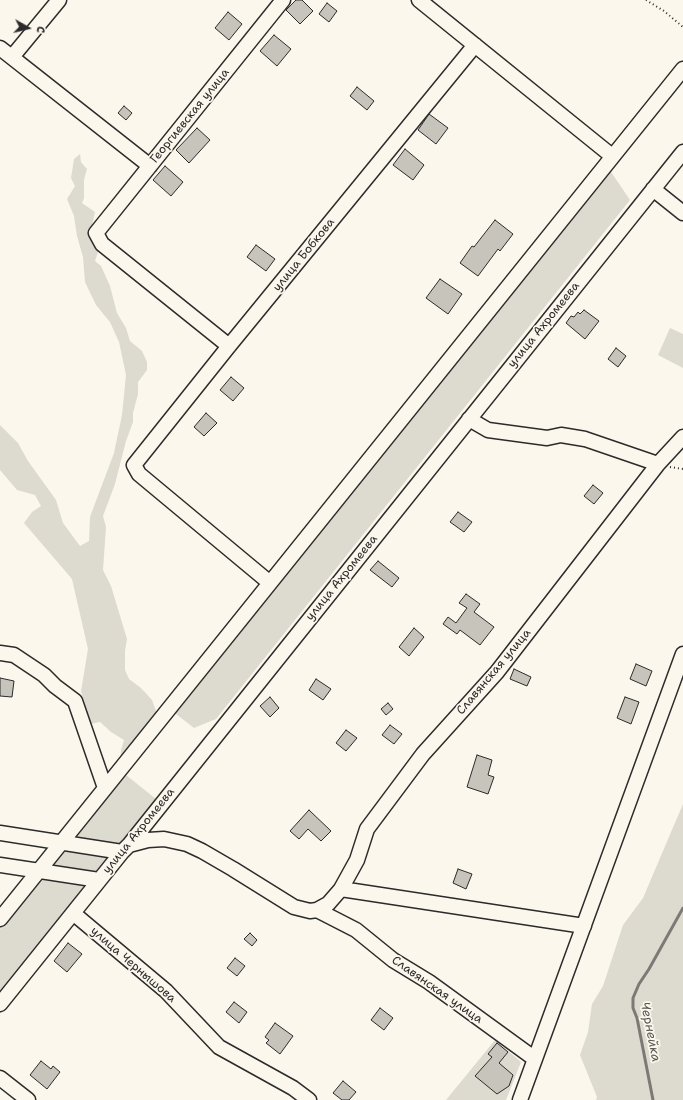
<!DOCTYPE html>
<html>
<head>
<meta charset="utf-8">
<style>
  body { margin:0 }
  #map { position:relative; width:683px; height:1100px; overflow:hidden; background:#fbf7ec; font-family:"Shantell Sans",sans-serif }
  canvas { display:block }
  .north { position:absolute; left:8px; top:8px; width:40px; height:40px; -webkit-text-stroke:3px #fbf7ec; paint-order:stroke; rotate:98deg; font-size:11px; font-weight:700; line-height:16px; text-align:center; color:#2b2b2b }
  .north::after { content:''; display:block; margin:auto; width:14px; height:18px; background:#2b2b2b; clip-path:polygon(50% 0,100% 100%,50% 72%,0 100%) }
</style>
</head>
<body>
<div id="map">
<canvas width="683" height="1100"></canvas>
<div class="north">С</div>
</div>
<script>
const g = document.querySelector('canvas').getContext('2d');
g.lineJoin = 'round';
function fillPath(path, color) { g.fillStyle = color; g.fill(path, 'evenodd'); }
const shape = rows => new Path2D(rows.map(r => 'M' + r).join(''));
function stroke(path, color, width, dash) { g.strokeStyle = color; g.lineWidth = width; g.lineCap = dash ? 'butt' : 'round'; g.setLineDash(dash || []); g.stroke(path); }
function drawText(font, color, halo, rows, align = 'center') {
  g.font = font + ' "Shantell Sans",sans-serif'; g.lineWidth = 3.5; g.setLineDash([]); g.textBaseline = 'middle'; g.strokeStyle = halo; g.fillStyle = color; for (const [text, x, y, turn = 0] of rows) {
    g.save(); g.translate(x, y); g.rotate((+turn || 0) * Math.PI / 180); g.textAlign = isNaN(turn) ? turn : align; if (halo) g.strokeText(text, 0, 0); g.fillText(text, 0, 0); g.restore();
  }
}
const green = shape([
  [80,154,81,162,87,169,84,180,84,198,82,203,95,212,92,226,93,240,99,249,95,261,101,266,110,286,117,313,126,328,130,341,142,351,147,362,147,370,138,382,138,394,133,413,133,422,126,441,115,484,103,516,106,527,103,570,111,586,127,639,125,651,125,670,129,679,141,688,152,700,157,714,120,765,121,750,124,740,111,732,100,722,90,724,81,691,88,649,72,579,24,523,32,512,41,506,35,495,17,490,0,470,0,425,18,443,28,461,56,500,63,523,80,546,89,541,90,517,114,453,122,415,126,375,119,342,110,322,96,305,85,282,83,257,77,236,74,216,67,199,75,186,71,178,74,159],
  [607,166,630,200,216,719,194,728,176,714,174,699],
  [670,328,683,334,683,368,658,355],
  [126,775,156,799,0,991,0,929],
  [683,804,683,1100,596,1100,597,1097,580,1055,588,1032,592,1004,603,986,623,925,643,898],
  [495,1040,521,1062,506,1100,446,1100]
]);
const stream = shape([
  [653,1100,637,1018,633,1008,633,998,639,984,649,969,683,908]
]);
const building = shape([
  [296,0,302,0,313,11,300,24,286,10,296,0],
  [327,3,337,11,329,22,319,14,327,3],
  [228,12,242,24,229,40,215,28,228,12],
  [274,35,291,49,277,66,260,51,274,35],
  [357,87,374,101,367,110,350,96,357,87],
  [124,106,132,113,126,120,118,113,124,106],
  [429,114,448,128,436,144,418,130,429,114],
  [197,128,210,140,189,163,176,150,197,128],
  [405,149,424,165,413,180,393,165,405,149],
  [165,166,183,182,171,196,153,180,165,166],
  [495,220,513,234,500,251,498,249,478,276,460,263,472,246,474,247,495,220],
  [256,245,275,259,266,271,247,257,256,245],
  [440,279,462,294,448,314,426,298,440,279],
  [584,310,599,321,585,339,566,323,571,316,574,317,578,312,580,314,584,310],
  [616,348,626,356,618,367,608,359,616,348],
  [231,377,244,388,233,401,220,390,231,377],
  [206,413,217,423,204,436,194,427,206,413],
  [593,485,603,493,594,504,584,496,593,485],
  [458,512,472,522,464,532,450,522,458,512],
  [378,561,399,578,392,587,370,570,378,561],
  [466,594,480,604,474,612,494,627,480,645,460,630,457,634,443,624,448,617,456,623,467,608,459,603,466,594],
  [414,628,424,637,409,656,399,647,414,628],
  [636,664,652,671,646,686,630,679,636,664],
  [514,669,531,677,527,686,510,679,514,669],
  [0,678,14,681,12,697,0,696,0,678],
  [316,679,331,689,323,700,309,690,316,679],
  [270,697,279,708,270,717,260,706,270,697],
  [625,697,639,702,631,724,617,718,625,697],
  [388,703,393,709,386,715,381,709,388,703],
  [390,725,402,734,394,744,382,735,390,725],
  [346,730,357,738,346,751,336,743,346,730],
  [477,755,492,760,488,775,494,777,488,794,467,787,477,755],
  [309,810,331,831,321,841,308,829,299,839,290,831,309,810],
  [458,869,472,874,466,889,453,883,458,869],
  [250,933,257,940,252,946,244,939,250,933],
  [68,943,82,954,67,972,54,961,68,943],
  [235,958,245,966,237,976,227,968,235,958],
  [234,1002,247,1012,239,1023,226,1012,234,1002],
  [380,1008,393,1018,384,1030,371,1020,380,1008],
  [275,1023,293,1036,280,1054,266,1043,269,1040,265,1037,275,1023],
  [497,1043,508,1052,499,1063,513,1075,509,1086,497,1094,475,1076,492,1057,488,1054,497,1043],
  [41,1061,51,1069,53,1066,60,1072,47,1089,30,1075,41,1061],
  [343,1081,356,1092,349,1100,342,1100,333,1093,343,1081]
]);
const path = shape([
  [646,0,664,11,683,27],
  [670,467,683,469]
]);
const minor = shape([
  [419,0,612,156],
  [0,48,150,166],
  [12,57,59,0],
  [653,189,683,213],
  [229,346,102,244,96,233,283,0],
  [469,419,488,430,547,438,561,435,585,439,658,464],
  [270,583,139,474,134,465,229,346,475,45],
  [0,653,14,655,44,675,55,686,75,701,105,788],
  [0,833,122,852],
  [129,845,148,840,164,839,187,844,202,851,233,869,294,907,310,911,317,910,356,930,393,960,429,982,535,1059],
  [0,865,99,880],
  [341,889,584,926],
  [317,910,328,904,341,889,357,860,367,829,423,754,497,672,658,464,683,437],
  [73,913,166,991,219,1047,293,1088,309,1100],
  [0,919,683,69],
  [0,1004,122,852,129,845,683,152],
  [0,1078,28,1100],
  [520,1100,683,654]
]);
const streetNames = [
  ["Георгиевская улица",190,116,-51],
  ["улица Бобкова",304,255,-51],
  ["улица Ахромеева",544,325,-51],
  ["улица Ахромеева",342,578,-51],
  ["Славянская улица",494,672,-50],
  ["улица Ахромеева",139,831,-51],
  ["улица Чернышова",133,965,41],
  ["Славянская улица",437,990,35]
];
const waterNames = [
  ["Чернейка",650,1032,79]
];
fillPath(green, '#dddad0');
stroke(stream, '#7b7a75', 3);
fillPath(building, '#c7c4bc');
stroke(building, '#2b2b2b', 1);
stroke(minor, '#2b2b2b', 17);
stroke(path, '#2b2b2b', 2, [1, 3]);
stroke(minor, '#fbf7ec', 14);
drawText('12px', '#2b2b2b', '#fbf7ec', streetNames);
drawText('italic 13px', '#5a5956', '#fbf7ec', waterNames);
</script>
</body>
</html>
